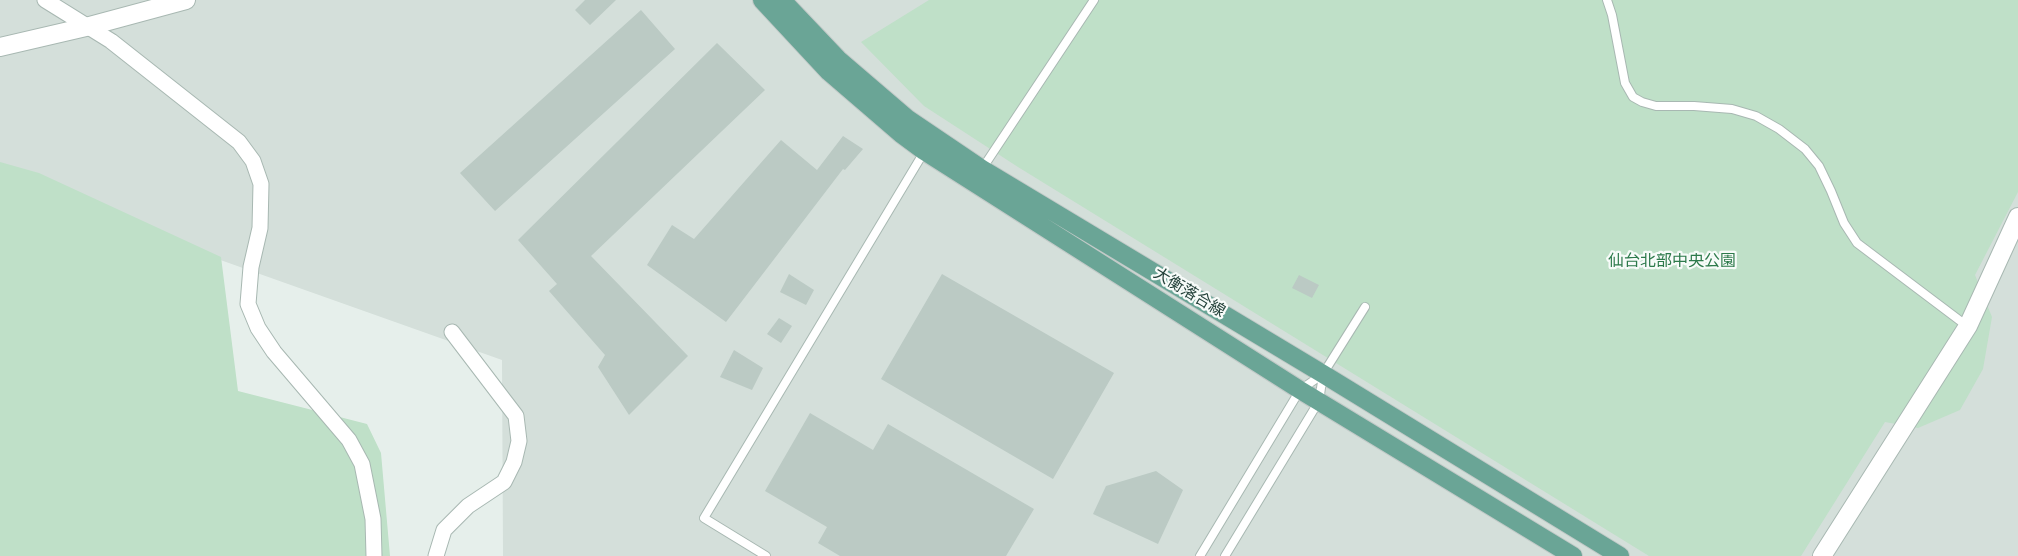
<!DOCTYPE html>
<html>
<head>
<meta charset="utf-8">
<style>
  body { margin:0 }
  canvas { display:block; background:#e6efeb }
</style>
</head>
<body>
<canvas width="2018" height="556"></canvas>
<script>
const g = document.querySelector('canvas').getContext('2d');
g.lineJoin = 'round';
function fillPath(path, color) { g.fillStyle = color; g.fill(path, 'evenodd'); }
const shape = rows => new Path2D(rows.map(r => 'M' + r).join(''));
function stroke(path, color, width, dash) { g.strokeStyle = color; g.lineWidth = width; g.lineCap = dash ? 'butt' : 'round'; g.setLineDash(dash || []); g.stroke(path); }
function drawText(font, color, halo, rows, align = 'center') {
  g.font = font + ' "DejaVu Sans","Noto Sans JP",sans-serif'; g.lineWidth = 4.5; g.setLineDash([]); g.textBaseline = 'middle'; g.strokeStyle = halo; g.fillStyle = color; for (const [text, x, y, turn = 0] of rows) {
    g.save(); g.translate(x, y); g.rotate((+turn || 0) * Math.PI / 180); g.textAlign = isNaN(turn) ? turn : align; if (halo) g.strokeText(text, 0, 0); g.fillText(text, 0, 0); g.restore();
  }
}
const built = shape([
  [0,0,2018,0,2018,556,503,556,502,360,181,246,0,246]
]);
const green = shape([
  [929,0,2018,0,2018,192,1975,275,1992,317,1983,369,1960,410,1918,428,1885,422,1801,556,1649,556,1018,167,924,106,861,42],
  [0,162,39,173,221,257,238,391,367,424,381,453,390,556,0,556]
]);
const building = shape([
  [585,0,616,0,590,25,575,10],
  [641,10,675,49,495,211,460,173],
  [717,43,765,90,591,256,688,356,629,415,598,367,605,355,549,291,557,284,518,240],
  [843,136,863,149,845,170,843,169,726,322,647,265,672,225,694,239,781,140,817,170],
  [789,274,814,290,806,305,780,292],
  [942,274,1114,373,1053,479,881,379],
  [1299,275,1319,285,1312,298,1292,288],
  [779,318,792,326,781,343,767,334],
  [734,350,763,368,752,390,720,377],
  [810,413,873,450,888,424,1034,509,1006,556,840,556,818,543,827,527,765,491],
  [1156,471,1183,490,1158,544,1093,514,1106,486]
]);
const service = shape([
  [1607,0,1612,15,1625,83,1633,97,1642,102,1656,106,1694,106,1732,109,1756,116,1779,129,1805,149,1819,166,1831,191,1844,223,1857,243,1967,326],
  [982,169,1094,0],
  [766,556,704,518,924,152],
  [1200,556,1300,390,1323,374,1365,307],
  [1225,556,1319,401,1323,375]
]);
const minor = shape([
  [45,0,111,41,239,142,253,161,261,184,260,228,251,267,248,304,258,328,274,352,349,440,362,464,373,519,374,556],
  [436,556,444,530,468,506,504,482,514,462,519,441,516,416,452,332]
]);
const tertiary = shape([
  [0,47,86,27,186,0],
  [1822,556,1968,326,2018,217]
]);
const primary = shape([
  [762,0,829,72,901,134,924,151,1300,390,1573,556],
  [782,0,838,59,908,119,982,169,1323,374,1620,556]
]);
const parkNames = [
  ["仙台北部中央公園",1672,262]
];
const streetNames = [
  ["大衡落合線",1189,293,31]
];
fillPath(built, '#d4dfda');
fillPath(green, '#bfe0c8');
fillPath(building, '#bbcac4');
stroke(service, '#a8b8b2', 10);
stroke(minor, '#a8b8b2', 17);
stroke(tertiary, '#a8b8b2', 20);
stroke(primary, '#c2cac8', 20);
stroke(service, '#fff', 8);
stroke(minor, '#fff', 15);
stroke(tertiary, '#fff', 18);
stroke(primary, '#6aa596', 18);
drawText('16px', '#2d7a4b', '#f7fbf9', parkNames);
drawText('16px', '#24423a', '#f7fbf9', streetNames);
</script>
</body>
</html>
